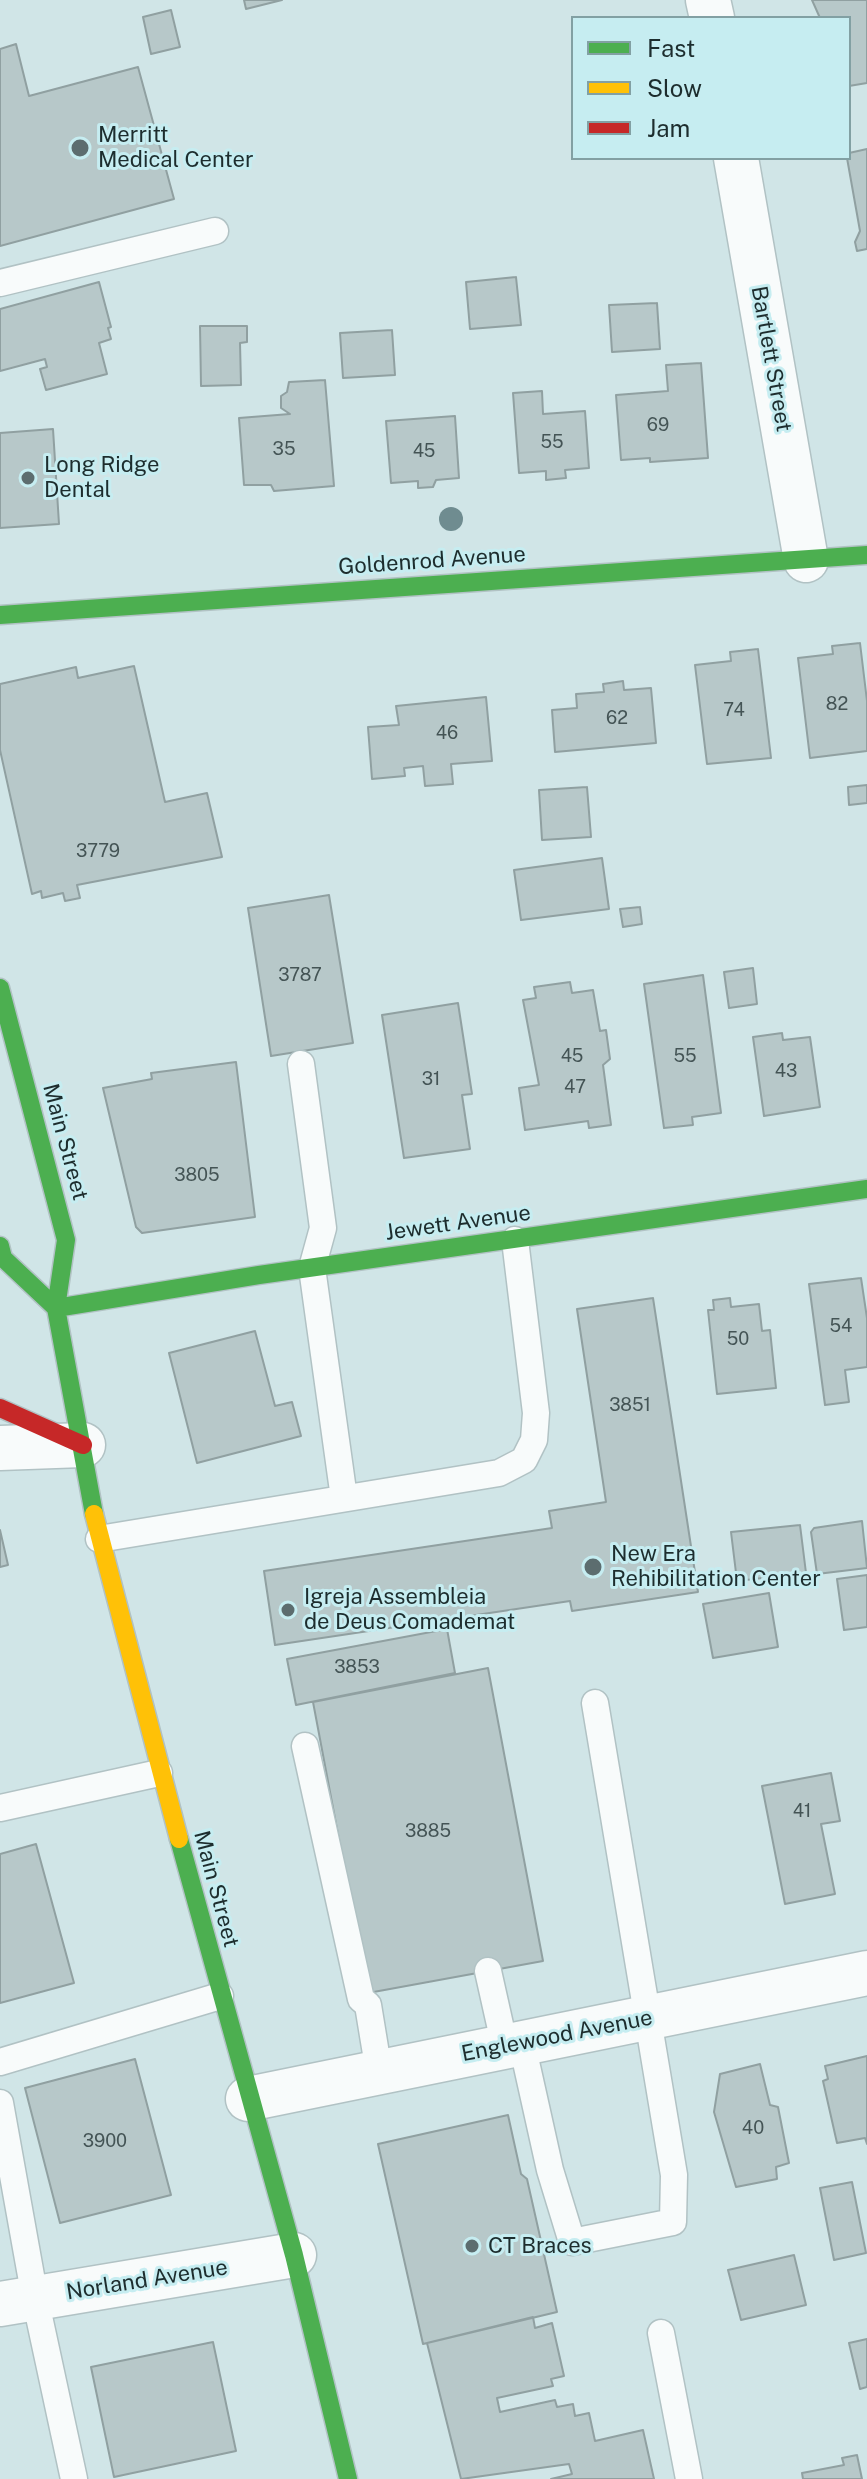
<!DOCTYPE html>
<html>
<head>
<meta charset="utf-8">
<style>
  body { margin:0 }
  #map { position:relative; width:867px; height:2479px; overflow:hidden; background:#d0e5e7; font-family:"Public Sans",sans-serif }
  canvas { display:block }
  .legend { position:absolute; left:571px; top:16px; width:280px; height:144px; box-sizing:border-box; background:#c6edf1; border:2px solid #82a0a3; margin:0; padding:10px 14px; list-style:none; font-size:24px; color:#1d2d2e }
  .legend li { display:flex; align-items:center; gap:16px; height:40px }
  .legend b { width:40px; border:2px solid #82a0a3 }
</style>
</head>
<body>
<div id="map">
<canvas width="867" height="2479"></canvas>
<ul class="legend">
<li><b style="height:10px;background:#4caf50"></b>Fast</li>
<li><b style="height:10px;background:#ffc107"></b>Slow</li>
<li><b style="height:10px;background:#c62828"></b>Jam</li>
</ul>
</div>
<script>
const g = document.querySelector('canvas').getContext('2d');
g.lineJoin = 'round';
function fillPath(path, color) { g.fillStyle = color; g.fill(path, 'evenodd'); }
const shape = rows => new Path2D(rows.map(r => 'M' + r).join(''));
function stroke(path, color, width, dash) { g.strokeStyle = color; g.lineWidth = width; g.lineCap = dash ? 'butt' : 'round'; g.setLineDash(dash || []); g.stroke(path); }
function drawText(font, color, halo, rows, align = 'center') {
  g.font = font + ' "Public Sans",sans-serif'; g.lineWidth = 6; g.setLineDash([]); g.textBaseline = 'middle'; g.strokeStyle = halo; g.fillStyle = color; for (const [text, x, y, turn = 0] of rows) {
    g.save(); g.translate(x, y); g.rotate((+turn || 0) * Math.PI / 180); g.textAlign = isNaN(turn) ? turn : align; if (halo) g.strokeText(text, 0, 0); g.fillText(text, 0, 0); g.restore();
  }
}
const building = shape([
  [244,0,282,0,246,9,244,0],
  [812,0,867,0,867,83,849,86,849,18,820,18,812,0],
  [171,10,180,47,151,54,143,17,171,10],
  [16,44,29,96,138,67,174,199,0,246,0,49,16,44],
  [867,149,867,249,857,251,855,242,860,231,847,158,849,153,867,149],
  [516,277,521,325,470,329,466,282,516,277],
  [99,282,111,327,108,328,111,339,99,343,107,374,46,390,40,369,47,367,45,359,0,371,0,309,99,282],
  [657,303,660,349,612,352,609,305,657,303],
  [200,326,247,326,247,342,240,343,241,385,201,386,200,326],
  [392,330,395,375,343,378,340,333,392,330],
  [701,363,708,458,650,462,650,458,621,460,616,395,668,391,666,365,701,363],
  [325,380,334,486,274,491,271,485,244,485,239,418,290,414,281,408,281,396,287,392,289,382,325,380],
  [542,391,543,414,585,411,589,468,565,470,566,478,546,480,546,471,519,473,513,393,542,391],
  [455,416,459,478,436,480,433,487,418,488,418,481,391,483,386,421,455,416],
  [53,429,59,524,0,528,0,433,53,429],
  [860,643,867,701,867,751,810,758,798,658,833,654,832,646,860,643],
  [758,649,771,758,707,764,695,665,731,661,730,652,758,649],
  [134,666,165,802,207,793,222,857,77,885,80,898,65,901,63,893,42,898,41,891,32,894,0,750,0,684,76,667,78,678,134,666],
  [623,681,624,690,651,688,656,743,555,752,552,710,577,708,576,694,604,692,603,684,623,681],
  [486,697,492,761,451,764,453,784,425,786,423,766,404,768,405,776,372,779,368,727,399,725,396,706,486,697],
  [867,785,867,803,849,805,848,787,867,785],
  [587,787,591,837,542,840,539,790,587,787],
  [602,858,609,909,521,920,514,870,602,858],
  [329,895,353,1043,271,1056,248,908,329,895],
  [640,907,642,924,623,927,620,909,640,907],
  [753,968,757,1004,729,1008,724,972,753,968],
  [703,975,721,1113,692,1117,693,1125,664,1128,644,984,703,975],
  [570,982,572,993,593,990,600,1031,606,1030,610,1059,603,1065,611,1125,589,1128,588,1121,525,1130,519,1088,539,1085,523,1000,536,998,534,987,570,982],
  [458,1003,472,1094,462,1095,470,1149,404,1158,382,1015,458,1003],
  [782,1033,783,1040,810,1037,820,1107,764,1116,753,1037,782,1033],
  [236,1062,255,1217,142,1233,136,1227,103,1088,152,1079,151,1073,236,1062],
  [861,1278,867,1318,867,1367,845,1370,849,1402,825,1405,809,1284,861,1278],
  [653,1298,698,1592,572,1611,570,1601,275,1645,264,1571,552,1528,549,1511,606,1502,577,1309,653,1298],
  [730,1298,731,1307,759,1304,762,1331,770,1330,776,1388,717,1394,708,1310,714,1310,713,1300,730,1298],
  [255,1331,275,1406,292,1402,301,1436,197,1463,169,1353,255,1331],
  [862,1521,867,1568,817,1574,811,1532,814,1528,862,1521],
  [800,1525,806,1573,737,1581,731,1532,800,1525],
  [0,1530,8,1565,0,1567,0,1530],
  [867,1575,867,1627,844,1630,837,1579,867,1575],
  [769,1593,778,1647,713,1658,703,1604,769,1593],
  [447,1629,455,1673,296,1705,287,1659,447,1629],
  [488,1668,543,1961,368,1993,313,1702,488,1668],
  [831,1773,840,1821,821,1824,835,1894,785,1904,762,1786,831,1773],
  [36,1844,74,1983,0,2003,0,1854,36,1844],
  [867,2056,867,2144,865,2138,837,2143,823,2081,828,2079,825,2066,867,2056],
  [135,2059,171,2195,60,2223,25,2088,135,2059],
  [760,2064,770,2105,778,2107,789,2163,776,2167,777,2179,736,2187,714,2112,720,2074,760,2064],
  [508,2115,521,2174,527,2179,557,2312,423,2344,378,2144,508,2115],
  [852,2182,866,2253,834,2260,820,2188,852,2182],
  [794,2255,806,2305,741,2320,728,2270,794,2255],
  [533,2317,535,2328,552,2323,564,2376,551,2379,553,2386,497,2398,500,2412,555,2400,557,2407,573,2404,575,2416,589,2413,595,2441,643,2430,654,2479,551,2479,572,2474,569,2464,461,2479,427,2343,533,2317],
  [867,2339,867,2387,860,2389,849,2343,867,2339],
  [213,2342,236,2451,114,2477,91,2367,213,2342],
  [857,2455,862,2479,803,2479,802,2473,844,2465,842,2458,857,2455]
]);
const lane = shape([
  [0,283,215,231],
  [301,1064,323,1228,312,1268,344,1498],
  [99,1539,499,1473,524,1460,534,1440,536,1413,515,1240],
  [305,1746,361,1999,368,2005,379,2072],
  [0,1808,159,1773],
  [488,1971,505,2047],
  [522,2044,550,2170,572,2242,673,2222,674,2175,595,1703],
  [0,2062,220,1996],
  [0,2103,35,2298,74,2479],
  [661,2333,689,2479]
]);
const street = shape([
  [708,0,712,18],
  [736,158,806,560],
  [0,1448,83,1445],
  [248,2099,867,1973],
  [0,2304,294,2255]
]);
const fast = shape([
  [0,615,867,555],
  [0,988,66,1240,56,1308,94,1514],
  [0,1246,3,1258,56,1308],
  [56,1308,259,1275,867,1189],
  [179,1839,294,2255,348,2479]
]);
const slow = shape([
  [94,1514,179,1839]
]);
const jam = shape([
  [0,1408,83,1445]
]);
const trees = [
  [451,519]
];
const markers = [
  [80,148,10,"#5c6d6f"],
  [28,478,8,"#5c6d6f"],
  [593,1567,10,"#5c6d6f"],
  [288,1610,8,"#5c6d6f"],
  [472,2246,8,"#5c6d6f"]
];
const numberNames = [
  ["69",658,425],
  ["55",552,442],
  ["35",284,449],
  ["45",424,451],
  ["82",837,704],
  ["74",734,710],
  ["62",617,718],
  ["46",447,733],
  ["3779",98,851],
  ["3787",300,975],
  ["45",572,1056],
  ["55",685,1056],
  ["43",786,1071],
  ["31",431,1079],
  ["47",575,1087],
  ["3805",197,1175],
  ["54",841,1326],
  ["50",738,1339],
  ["3851",630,1405],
  ["3853",357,1667],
  ["41",802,1811],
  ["3885",428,1831],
  ["40",753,2128],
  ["3900",105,2141]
];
const poiNames = [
  ["Merritt",98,135],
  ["Medical Center",98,160],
  ["Long Ridge",44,465],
  ["Dental",44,490],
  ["New Era",611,1554],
  ["Rehibilitation Center",611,1579],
  ["Igreja Assembleia",304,1597],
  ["de Deus Comademat",304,1622],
  ["CT Braces",488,2246]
];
const streetNames = [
  ["Bartlett Street",771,359,80],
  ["Goldenrod Avenue",432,561,-4],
  ["Main Street",65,1142,75],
  ["Jewett Avenue",458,1223,-8],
  ["Main Street",216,1889,75],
  ["Englewood Avenue",557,2036,-11],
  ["Norland Avenue",147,2280,-9]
];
fillPath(building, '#b7c8c9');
stroke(building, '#90a0a1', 2);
stroke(lane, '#b1c2c4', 29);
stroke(street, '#b1c2c4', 47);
stroke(fast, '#b1c2c4', 21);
stroke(slow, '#b1c2c4', 21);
stroke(jam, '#b1c2c4', 21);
stroke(lane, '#f8fbfb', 26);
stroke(street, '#f8fbfb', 44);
stroke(fast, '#4caf50', 18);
stroke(slow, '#ffc107', 18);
stroke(jam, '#c62828', 18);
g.fillStyle = '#6f8c90';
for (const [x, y] of trees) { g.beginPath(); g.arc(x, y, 12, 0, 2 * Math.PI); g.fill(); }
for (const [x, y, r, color] of markers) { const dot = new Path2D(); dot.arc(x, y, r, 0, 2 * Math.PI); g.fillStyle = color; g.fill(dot); stroke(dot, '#c6edf1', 3); }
drawText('18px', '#445455', null, numberNames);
drawText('22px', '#1d2d2e', '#c6edf1', poiNames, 'left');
drawText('22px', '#1d2d2e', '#c6edf1', streetNames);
</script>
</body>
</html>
